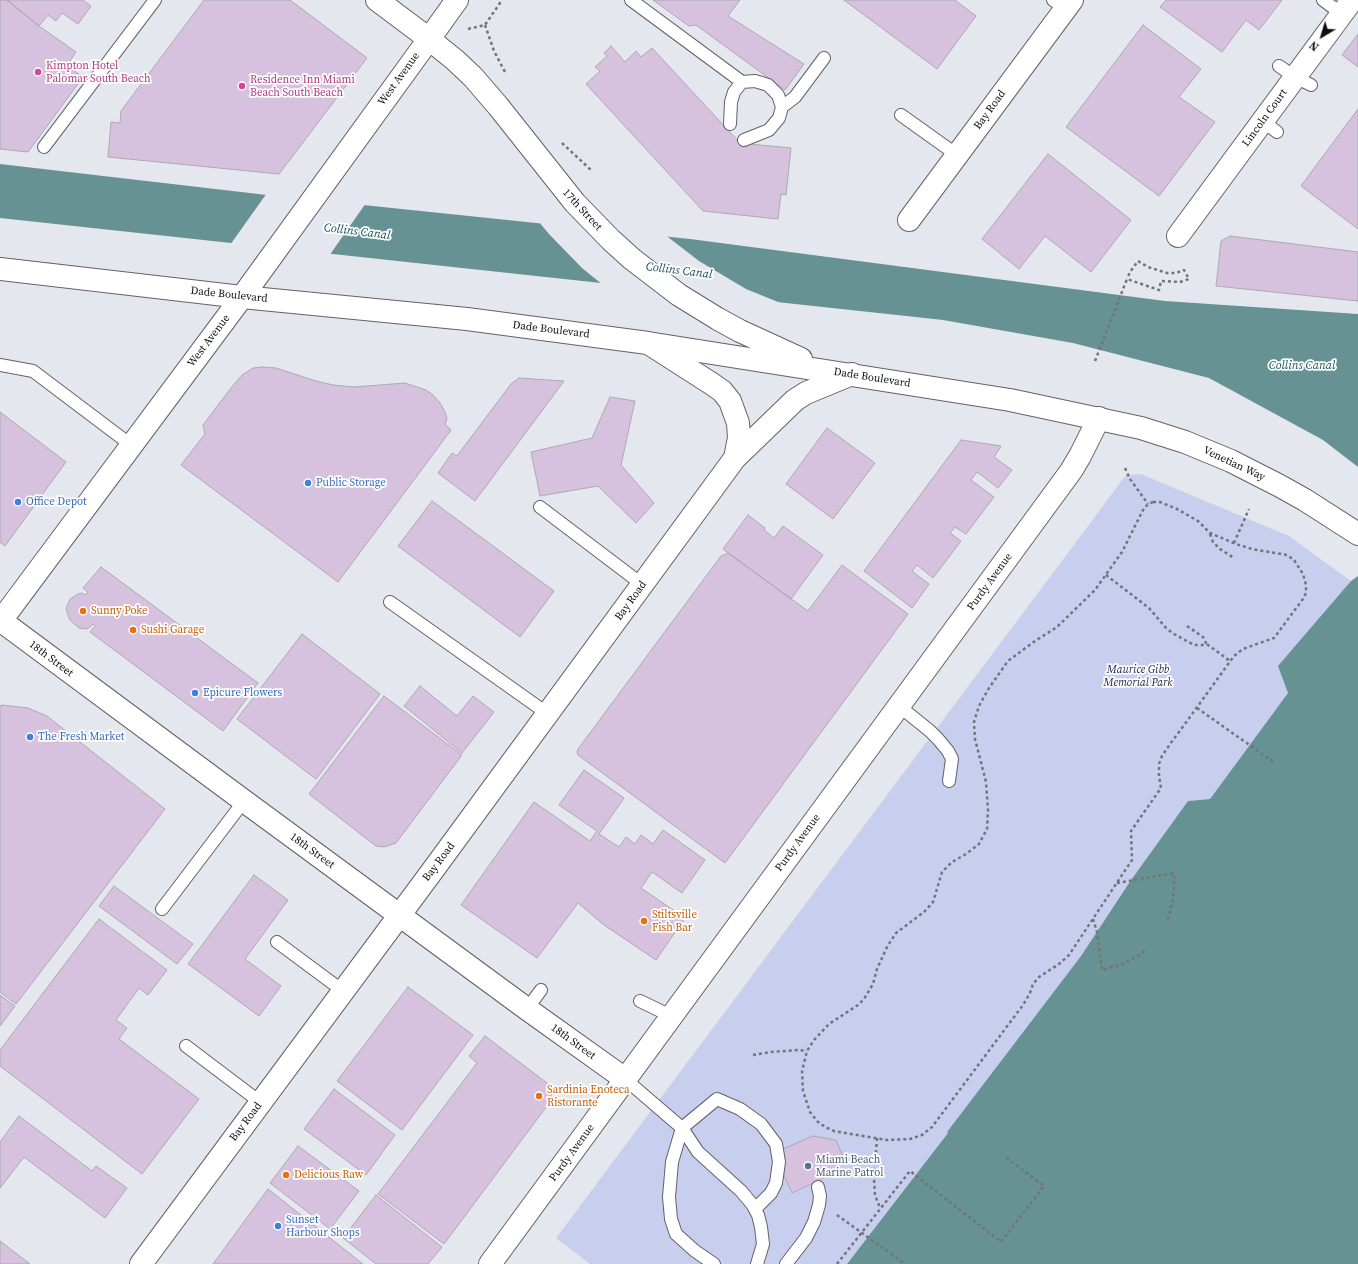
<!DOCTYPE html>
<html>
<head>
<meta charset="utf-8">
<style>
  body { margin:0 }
  #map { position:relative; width:1358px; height:1264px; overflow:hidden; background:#e5e7ee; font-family:"Source Serif 4",serif }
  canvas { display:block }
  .north { position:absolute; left:1302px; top:16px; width:40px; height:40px; -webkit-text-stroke:3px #fff; paint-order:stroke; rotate:218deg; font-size:11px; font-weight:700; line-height:16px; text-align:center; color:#0e0f11 }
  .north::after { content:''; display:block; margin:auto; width:14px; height:18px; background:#0e0f11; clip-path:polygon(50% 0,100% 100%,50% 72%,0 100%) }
</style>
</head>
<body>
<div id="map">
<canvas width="1358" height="1264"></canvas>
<div class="north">N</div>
</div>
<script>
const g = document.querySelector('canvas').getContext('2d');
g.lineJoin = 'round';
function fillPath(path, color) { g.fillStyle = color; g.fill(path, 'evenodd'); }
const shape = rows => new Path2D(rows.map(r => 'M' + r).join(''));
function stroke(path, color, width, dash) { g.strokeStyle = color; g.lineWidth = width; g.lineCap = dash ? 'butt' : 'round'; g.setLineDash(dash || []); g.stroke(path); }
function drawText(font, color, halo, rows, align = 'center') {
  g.font = font + ' "Source Serif 4",serif'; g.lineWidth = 3.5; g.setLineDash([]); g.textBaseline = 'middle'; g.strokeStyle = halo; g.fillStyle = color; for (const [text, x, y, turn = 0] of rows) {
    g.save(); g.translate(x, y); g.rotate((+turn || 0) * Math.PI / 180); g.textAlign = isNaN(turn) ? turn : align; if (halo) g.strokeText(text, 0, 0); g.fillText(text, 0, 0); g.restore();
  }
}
const green = shape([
  [1141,474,1289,536,1351,581,1339,596,1288,693,1210,799,1188,801,1131,880,1081,956,947,1132,948,1133,847,1264,590,1264,556,1238,1126,475]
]);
const water = shape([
  [0,164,267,195,690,239,1165,301,1358,314,1358,467,1323,440,1209,378,1073,343,943,320,0,218],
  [1358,576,1358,1264,847,1264,948,1133,947,1132,1081,956,1131,880,1188,801,1210,799,1288,693,1278,666,1351,581]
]);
const pier = shape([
  [267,193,366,203,329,256,230,245],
  [538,221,664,234,699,261,746,289,783,304,603,285,582,268,549,234]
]);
const building = shape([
  [0,0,7,0,39,26,76,52,70,61,69,67,83,77,28,152,0,149,0,0],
  [7,0,83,0,91,6,78,24,62,13,56,21,48,15,39,26,7,0],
  [204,0,290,0,367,58,279,174,108,157,111,122,120,123,121,111,204,0],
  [653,0,740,0,728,16,804,64,785,90,696,25,689,26,653,0],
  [844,0,955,0,976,16,937,69,844,0],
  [1166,0,1282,0,1259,30,1246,20,1222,52,1160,7,1166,0],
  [1143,25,1201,69,1179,97,1215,122,1159,196,1066,127,1143,25],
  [1358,34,1358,67,1342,55,1358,34],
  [611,46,625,62,636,51,641,57,652,48,740,143,791,148,786,195,781,194,778,219,703,211,586,84,600,71,595,67,607,56,604,53,611,46],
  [1358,109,1358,229,1301,186,1358,109],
  [1048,154,1131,220,1091,272,1045,236,1019,269,982,239,1048,154],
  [1230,236,1358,252,1358,301,1216,286,1221,241,1230,236],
  [263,367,276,368,316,381,333,385,354,387,405,383,426,390,433,395,440,403,445,412,447,419,445,424,451,430,338,582,181,465,205,434,203,425,231,388,242,375,253,368,263,367],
  [519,378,564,381,475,501,438,473,452,453,457,456,511,384,519,378],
  [610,397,635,401,621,465,654,503,636,523,598,486,540,496,531,452,592,438,610,397],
  [0,412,66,462,5,546,0,542,0,412],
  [827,428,875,463,833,519,786,484,827,428],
  [961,440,1001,446,994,457,1012,470,998,488,977,472,971,480,994,497,966,534,955,527,950,533,961,541,933,578,917,565,912,571,929,584,912,608,864,571,961,440],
  [432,501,554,591,520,637,398,546,432,501],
  [748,515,765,528,764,530,774,538,783,526,823,555,791,599,723,549,748,515],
  [728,553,808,611,842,565,908,614,725,863,578,755,577,752,578,749,721,556,728,553],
  [101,567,258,683,223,731,90,632,95,626,93,624,90,627,86,629,79,628,70,620,66,609,70,599,78,594,82,593,85,595,88,592,83,588,101,567],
  [302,634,380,694,316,779,237,719,302,634],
  [420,686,457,716,473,696,494,712,462,753,404,706,420,686],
  [384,696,462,755,396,843,384,847,376,846,309,794,384,696],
  [2,705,28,708,47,716,165,809,16,1004,0,992,0,706,2,705],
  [584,770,624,798,599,834,619,847,626,837,635,844,641,835,653,844,663,830,705,860,682,893,652,872,641,888,685,918,656,960,604,925,578,903,537,958,461,905,534,802,590,841,597,831,559,805,584,770],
  [254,875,288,900,245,959,281,986,259,1016,188,964,254,875],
  [114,886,193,944,177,964,99,906,114,886],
  [99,919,167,970,148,995,139,988,116,1020,127,1028,119,1039,199,1099,142,1174,0,1066,0,1050,99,919],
  [408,987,473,1035,402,1130,337,1081,408,987],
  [0,995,15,1006,0,1026,0,995],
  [485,1036,547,1083,552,1091,550,1102,444,1244,378,1194,477,1063,469,1056,485,1036],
  [334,1089,395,1135,366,1175,304,1129,334,1089],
  [19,1116,92,1171,96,1166,127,1188,105,1218,24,1157,0,1188,0,1142,19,1116],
  [813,1136,836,1140,843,1157,830,1175,792,1193,774,1153,813,1136],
  [298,1146,359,1191,330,1229,270,1183,298,1146],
  [268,1189,363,1264,213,1264,268,1189],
  [376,1195,442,1247,428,1264,376,1264,343,1238,376,1195],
  [0,1241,30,1264,0,1264,0,1241]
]);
const path = shape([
  [485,25,494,51,505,72],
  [468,29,485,25,502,0],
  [562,143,592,171],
  [1095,361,1127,279,1159,290,1161,281,1180,282,1189,279,1184,270,1176,273,1167,273,1148,267,1138,261,1130,272,1127,279],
  [1125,468,1130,479,1148,504],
  [1153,502,1160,502,1177,509,1198,521,1210,533,1236,544,1252,549,1287,555,1294,560,1303,574,1306,585,1306,593,1303,599,1274,638,1243,649,1234,656,1182,728,1170,744,1162,756,1159,764,1159,776,1161,788,1131,831,1132,860,1069,955,1059,964,1039,977,1033,984,1030,993,1023,1005,932,1127,922,1135,910,1139,887,1140,834,1131,825,1127,817,1121,810,1112,803,1091,802,1071,807,1051,814,1040,829,1024,858,1005,864,999,873,984,877,969,887,947,896,933,924,912,933,902,942,872,952,862,966,854,979,844,987,829,988,810,986,782,975,739,974,722,979,706,989,688,1008,661,1035,641,1057,627,1095,590,1122,552,1143,510,1148,504,1153,502],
  [1210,534,1213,542,1220,549,1234,558],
  [1234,543,1249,509],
  [1106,575,1149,608,1166,628,1174,634,1194,645,1208,645,1230,661],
  [1187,626,1203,637,1207,645],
  [1197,708,1275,763],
  [1117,883,1174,873,1174,888,1173,900,1167,922],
  [1093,919,1097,932,1102,970,1120,965,1138,956,1147,949],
  [753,1055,771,1052,799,1050,807,1051],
  [557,1093,573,1088],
  [877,1138,874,1179,875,1195,880,1208],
  [837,1215,905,1264],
  [837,1264,910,1171,1001,1242,1044,1186,1004,1156]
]);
const lane = shape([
  [631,0,742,82],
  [1053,0,1065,9],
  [1323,0,1342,14],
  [1279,66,1295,77,1311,85],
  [782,107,795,97,824,58],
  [901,115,957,155],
  [1263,121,1277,132],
  [730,124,731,102,734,92,742,82,755,81,768,85,778,95,782,107,779,118,769,130,744,140],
  [44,147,155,0],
  [0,365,33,371,131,445],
  [540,507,643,585],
  [390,602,548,714],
  [899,706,930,731,938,739,948,751,952,759,949,781],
  [162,909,244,801],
  [277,942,343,991],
  [640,1001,671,1016],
  [527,1009,541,990],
  [186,1046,260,1102],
  [625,1079,682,1128,698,1152,741,1191,752,1204,758,1215,761,1227,763,1244,757,1264],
  [714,1264,695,1251,676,1234,671,1219,669,1197,672,1162,682,1128,717,1099,740,1109,761,1124,776,1144,779,1162,776,1183,771,1193,755,1209],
  [786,1264,806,1238,814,1222,819,1205,820,1196,818,1187]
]);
const street = shape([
  [909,220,1072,0],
  [1178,236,1352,0],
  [648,343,712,384,722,391,730,401,738,423,739,438,735,458],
  [0,620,244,801,527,1009,625,1079],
  [0,622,242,297,429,39],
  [141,1264,433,870,735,458,795,400,806,393,852,374],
  [490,1264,1071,471,1080,456,1099,418]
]);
const secondary = shape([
  [377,0,429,39,455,60,473,77,498,106,575,203,611,240,632,259,679,295,718,319,740,331,801,359],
  [429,39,457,0],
  [0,269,242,297,467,319,648,343,1010,400,1141,428,1185,442,1231,461,1280,486,1305,500,1358,534]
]);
const markers = [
  [38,72,4,"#d1479c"],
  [242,86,4,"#d1479c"],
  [308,483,4,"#3f7fe0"],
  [18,502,4,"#3f7fe0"],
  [83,611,4,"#e8710a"],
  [133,630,4,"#e8710a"],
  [195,693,4,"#3f7fe0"],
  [30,737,4,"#3f7fe0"],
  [644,921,4,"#e8710a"],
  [539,1096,4,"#e8710a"],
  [808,1166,4,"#5c6f8a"],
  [286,1175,4,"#e8710a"],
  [278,1226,4,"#3f7fe0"]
];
const hotelNames = [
  ["Kimpton Hotel",46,66],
  ["Palomar South Beach",46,79],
  ["Residence Inn Miami",250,80],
  ["Beach South Beach",250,93]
];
const streetNames = [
  ["West Avenue",399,79,-54],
  ["Bay Road",990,110,-54],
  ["Lincoln Court",1265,118,-54],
  ["17th Street",582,210,47],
  ["Dade Boulevard",229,295,6],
  ["Dade Boulevard",551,330,7],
  ["West Avenue",209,341,-53],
  ["Dade Boulevard",872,378,9],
  ["Venetian Way",1234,464,25],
  ["Purdy Avenue",990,582,-54],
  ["Bay Road",631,601,-54],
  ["18th Street",51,659,37],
  ["Purdy Avenue",798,843,-54],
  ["18th Street",312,851,36],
  ["Bay Road",439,862,-53],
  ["18th Street",573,1042,36],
  ["Bay Road",246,1122,-53],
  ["Purdy Avenue",572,1153,-54]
];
const shopNames = [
  ["Public Storage",316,483],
  ["Office Depot",26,502],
  ["Epicure Flowers",203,693],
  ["The Fresh Market",38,737],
  ["Sunset",286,1220],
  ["Harbour Shops",286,1233]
];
const foodNames = [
  ["Sunny Poke",91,611],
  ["Sushi Garage",141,630],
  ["Stiltsville",652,915],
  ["Fish Bar",652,928],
  ["Sardinia Enoteca",547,1090],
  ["Ristorante",547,1103],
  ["Delicious Raw",294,1175]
];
const parkNames = [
  ["Maurice Gibb",1138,670],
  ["Memorial Park",1138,683]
];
const serviceNames = [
  ["Miami Beach",816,1160],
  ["Marine Patrol",816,1173]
];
const waterNames = [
  ["Collins Canal",357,232,7],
  ["Collins Canal",679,271,7],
  ["Collins Canal",1302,366]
];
fillPath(green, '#c8ceee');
fillPath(water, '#679294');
fillPath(pier, '#e5e7ee');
fillPath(building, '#d6c1df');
stroke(building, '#ada9af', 1);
stroke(lane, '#616369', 14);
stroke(street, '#616369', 24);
stroke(secondary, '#616369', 24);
stroke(path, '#727478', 2.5, [3, 3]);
stroke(lane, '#fff', 12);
stroke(street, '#fff', 22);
stroke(secondary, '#fff', 22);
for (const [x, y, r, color] of markers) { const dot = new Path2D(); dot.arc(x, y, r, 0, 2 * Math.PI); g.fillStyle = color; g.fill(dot); stroke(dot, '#fff', 1.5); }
drawText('11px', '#b23c85', '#fff', hotelNames, 'left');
drawText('11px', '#0e0f11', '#fff', streetNames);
drawText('11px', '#366cbe', '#fff', shopNames, 'left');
drawText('11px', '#c56008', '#fff', foodNames, 'left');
drawText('italic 11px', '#222651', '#fff', parkNames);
drawText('11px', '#4e5e75', '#fff', serviceNames, 'left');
drawText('italic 12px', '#135355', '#fff', waterNames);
</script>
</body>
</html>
